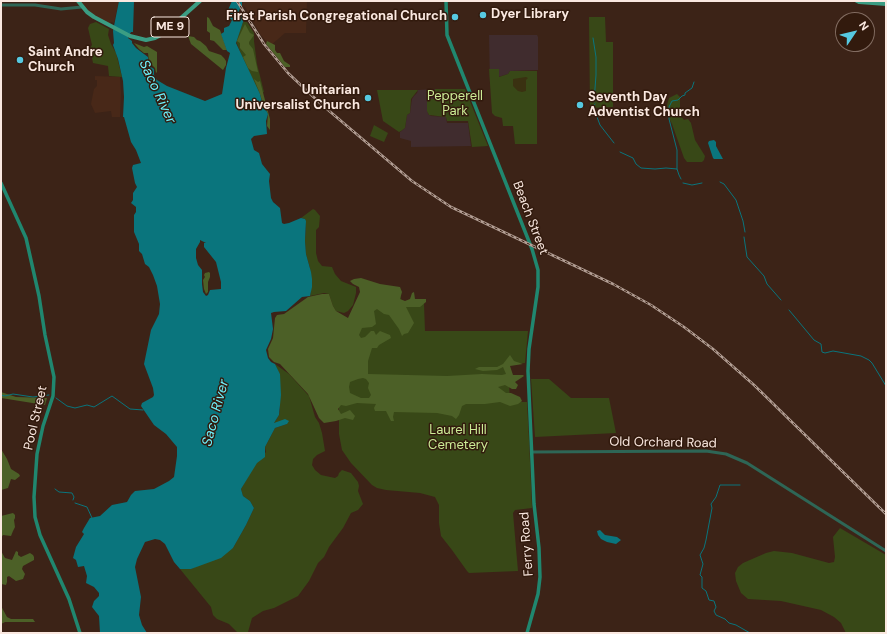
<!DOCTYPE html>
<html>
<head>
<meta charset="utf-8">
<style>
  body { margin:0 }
  #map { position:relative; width:887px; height:634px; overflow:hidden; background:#3c2317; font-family:"DM Sans",sans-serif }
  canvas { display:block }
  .frame { position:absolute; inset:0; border:2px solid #fae8e0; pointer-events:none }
  .north { position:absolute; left:835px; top:12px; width:40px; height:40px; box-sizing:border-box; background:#321a0d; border:1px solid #826c61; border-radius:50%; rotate:55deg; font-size:11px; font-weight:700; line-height:16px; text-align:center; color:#fae8e0 }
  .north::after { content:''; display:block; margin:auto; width:14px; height:18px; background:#56c9e1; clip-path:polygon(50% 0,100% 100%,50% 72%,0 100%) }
</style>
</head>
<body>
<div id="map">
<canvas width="887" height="634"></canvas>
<div class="frame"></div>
<div class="north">N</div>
</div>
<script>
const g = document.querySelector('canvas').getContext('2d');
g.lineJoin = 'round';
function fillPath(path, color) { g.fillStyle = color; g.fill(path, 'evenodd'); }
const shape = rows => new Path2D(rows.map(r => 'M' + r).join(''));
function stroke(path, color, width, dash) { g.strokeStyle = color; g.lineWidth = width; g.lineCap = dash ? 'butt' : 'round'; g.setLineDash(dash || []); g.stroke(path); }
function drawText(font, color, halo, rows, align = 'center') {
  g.font = font + ' "DM Sans",sans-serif'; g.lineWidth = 3; g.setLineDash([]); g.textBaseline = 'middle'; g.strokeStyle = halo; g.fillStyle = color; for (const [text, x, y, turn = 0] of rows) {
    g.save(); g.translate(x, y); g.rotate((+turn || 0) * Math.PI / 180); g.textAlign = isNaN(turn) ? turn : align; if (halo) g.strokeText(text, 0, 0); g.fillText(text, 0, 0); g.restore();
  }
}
const built = shape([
  [78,1,119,1,114,23,111,22,109,25,94,17],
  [243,1,307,1,306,33,285,33,270,46,260,34,245,7,242,6],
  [95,76,120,77,121,93,120,117,112,117,111,111,95,113,91,104,94,89,97,86,97,80,95,80]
]);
const education = shape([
  [489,35,537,35,538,37,538,70,510,71,508,74,495,78,495,84,490,84],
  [435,89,435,99,427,99,428,114,431,116,446,117,447,123,468,123,471,146,411,147,411,141,400,138,400,132,405,128,407,115,410,113,412,99,414,96,417,93,418,90]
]);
const green = shape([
  [589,17,605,17,606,42,613,42,613,107,590,108],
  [96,22,109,29,108,35,111,44,116,53,122,77,109,76,108,66,93,63,90,48,92,45,88,28,90,24],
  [243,22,247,22,254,33,254,41,257,64,264,92,259,94,247,69,236,41],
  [489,69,499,69,499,77,508,74,510,71,537,71,537,144,515,144,513,126,503,126,502,118,495,116,492,113],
  [435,89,465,89,488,146,472,147,468,121,447,121,446,117,429,115,427,111,427,99,435,99],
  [377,90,418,90,411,99,410,113,407,115,405,128,401,131,399,132,383,121],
  [677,94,680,97,680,115,684,120,688,119,691,123,695,140,705,156,704,160,702,162,687,162,684,158,672,124,668,116,667,105,669,98],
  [374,125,388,133,384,142,370,136],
  [313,209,315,210,320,216,319,227,316,230,316,253,318,261,322,266,332,267,335,274,341,281,356,287,356,293,353,305,348,311,344,313,336,311,333,306,329,294,324,293,310,296,311,292,310,268,306,254,305,241,306,227,305,219,301,218],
  [400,289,401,302,405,304,424,304,425,331,528,331,525,363,508,364,510,402,527,402,529,440,532,508,515,510,513,513,518,571,469,573,467,571,452,550,441,536,439,523,439,505,435,497,420,493,386,490,377,488,372,485,351,463,342,450,339,434,339,404,355,304],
  [275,364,289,374,309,396,315,417,319,423,322,433,325,451,317,455,313,459,312,465,315,470,321,475,335,478,338,476,339,473,342,470,351,473,358,482,359,486,358,491,363,504,358,510,351,513,343,528,329,547,324,557,318,563,309,581,298,596,274,608,263,611,252,618,248,632,238,633,229,624,217,619,213,615,211,607,180,569,191,569,233,548,246,525,254,508,250,501,243,496,241,489,256,463,266,452,265,447,275,428,287,424,274,423,279,415,280,410,280,375],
  [531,379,549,379,571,398,609,398,616,433,535,437],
  [840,528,886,555,886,633,846,633,841,623,834,617,821,610,781,601,748,599,741,593,736,581,735,573,738,567,743,563,766,553,774,551,792,553,829,563,834,562,835,557,833,537]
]);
const forest = shape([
  [207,17,209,18,213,26,220,30,227,50,223,50,214,41,210,40,210,33,207,31],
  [245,24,250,33,254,35,249,42,249,44,253,49,258,72,252,71,248,68,243,57,246,55,240,48,240,43,237,41],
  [188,36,194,37,197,40,200,41,206,46,209,51,221,55,224,58,226,61,226,65,223,70,191,44],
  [267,41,275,45,275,50,277,53,280,53,284,61,290,65,290,67,285,67,280,61,266,44],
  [134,43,144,47,147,46,157,52,157,72,156,73,155,68,149,62,148,53,144,53,139,49],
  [254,79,258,82,260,81,261,85,270,119,270,130,267,126,268,114,263,104,259,91],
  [209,272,210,273,210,277,208,282,208,292,206,294,204,289,203,280,205,277,204,275,205,273],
  [361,278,380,284,400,287,402,292,400,299,405,301,410,299,412,293,414,292,415,299,426,299,426,302,420,307,406,307,414,323,408,333,404,334,402,336,399,329,389,315,384,314,377,309,374,311,376,324,372,327,362,328,359,335,361,338,365,337,371,331,374,331,376,335,380,331,390,335,391,338,379,345,377,348,372,348,368,361,368,374,447,376,482,374,502,375,506,374,503,367,497,370,483,371,475,369,479,367,497,367,503,364,510,355,514,361,523,364,510,366,513,375,523,375,524,376,515,382,518,385,516,389,512,389,505,385,498,387,506,393,511,393,520,397,522,401,518,404,510,406,500,402,485,404,466,404,462,406,459,415,456,419,452,416,437,413,394,412,393,417,394,421,391,421,386,411,375,411,374,408,376,404,357,403,346,406,341,405,338,409,341,414,350,410,355,416,353,420,345,418,336,421,324,423,319,418,308,394,280,364,274,362,269,357,268,349,273,338,275,318,277,315,284,314,308,297,322,294,329,294,333,306,336,311,348,318,360,292,359,287,353,284,350,281,354,279],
  [363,378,366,379,369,383,368,388,371,395,369,398,361,398,350,393,349,387,350,382,358,379],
  [1,392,16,397,47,398,45,405,1,398],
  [1,449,7,459,11,469,19,474,20,476,15,480,11,479,8,488,1,490],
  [13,513,15,515,15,518,14,520,15,527,13,531,11,536,3,535,1,538,1,516],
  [1,551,5,558,12,560,16,551,18,552,18,555,21,557,30,553,33,555,34,557,34,560,23,566,22,569,25,574,23,579,16,581,9,576,7,577,7,582,6,585,1,584],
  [1,606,7,617,11,619,33,619,35,622,5,622,1,624]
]);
const sand = shape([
  [526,77,528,78,526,80,526,91,522,92,518,91,513,86,513,79]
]);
const water = shape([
  [119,1,134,1,133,32,131,32,128,38,132,41,132,43,136,48,148,57,149,66,154,69,154,75,157,80,167,86,205,101,222,94,226,68,230,53,227,51,221,34,224,32,224,28,229,26,232,20,228,17,228,10,232,1,242,1,242,7,239,10,240,16,242,16,244,19,236,43,260,94,262,102,268,114,266,121,267,134,254,136,251,139,254,150,259,153,262,164,270,174,269,181,271,198,273,202,280,208,282,223,284,224,289,223,301,218,305,219,306,221,305,241,306,254,311,272,312,279,312,287,310,296,302,297,286,311,274,312,271,313,273,329,271,339,266,350,268,358,271,362,275,364,280,374,281,395,279,415,274,423,285,419,289,421,287,424,275,428,265,447,265,457,257,463,241,489,243,496,250,501,254,508,246,525,233,548,221,558,191,569,180,569,174,562,165,544,160,540,155,539,145,542,137,559,135,567,141,597,139,615,142,625,147,633,100,633,99,616,92,607,94,601,99,596,99,593,94,587,86,583,87,576,84,566,78,567,76,560,73,558,76,547,84,534,82,532,84,528,90,518,100,516,112,505,127,502,131,495,135,491,154,489,169,481,174,477,177,456,177,447,166,434,154,425,141,406,142,403,153,397,154,395,153,388,144,364,151,330,159,314,160,304,157,286,153,275,149,267,145,264,142,254,139,251,139,244,134,232,134,215,136,212,136,207,131,203,133,200,133,193,137,187,135,183,132,168,133,165,141,163,136,150,131,142,124,117,123,117,124,97,123,81,118,59,113,45,114,43,113,31],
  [200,240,206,243,204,243,204,247,216,262,221,282,221,289,210,290,208,295,206,296,203,292,202,284,202,270,198,265,196,258,196,249,200,242],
  [714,140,716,142,716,146,723,159,714,159,713,158,708,143,709,141],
  [600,530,605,535,617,537,621,540,616,544,607,542,601,539,598,535,597,531]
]);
const stream = shape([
  [593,38,596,57,596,75,594,102],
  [595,104,593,107,592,111,597,117,600,125,614,143],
  [620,152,633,158,636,164,641,168,655,169,666,168,677,169,679,175,681,179],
  [677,169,677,150,669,119,669,107,672,101,678,100,682,96,685,95,685,93,692,88,694,82],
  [720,182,724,184,736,200,743,221,745,232],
  [683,183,692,185,702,183],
  [744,237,747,257,764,276,767,284,781,300],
  [789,310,814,340,821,344,822,352,825,353,833,351,861,356,869,360,872,363,886,386],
  [1,395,5,396,13,394,33,397,49,395],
  [56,398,67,406,75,408,87,405,94,407,112,396,130,409,143,410],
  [740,485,720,485,716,497,711,504,712,508,706,540,704,548,700,555,703,564,700,575,702,577,702,588,706,591,709,600,714,601,716,607,714,611,716,615,725,619,729,623,736,625,750,633],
  [55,489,59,492,72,493,74,497,73,500],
  [75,503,87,507,92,518]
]);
const tertiary = shape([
  [1,5,35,5,61,9,82,7],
  [532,452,706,451,726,454,747,463,886,551]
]);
const secondary = shape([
  [446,1,447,35,532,249,538,270,538,287,529,349,528,371,534,504,539,548,540,577,538,594,527,633],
  [1,183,26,238,39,296,45,335,54,377,53,396,43,426,37,454,34,497,35,517,40,535,69,599,80,633]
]);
const primary = shape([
  [78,1,87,12,94,17,130,36,146,40,155,38,163,34,200,1],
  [857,1,859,2,886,4]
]);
const rail = shape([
  [237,1,264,44,288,73,321,104,412,181,451,207,613,284,651,305,684,327,713,349,754,385,886,514]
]);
const markers = [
  [483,15,4,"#56c9e1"],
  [455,17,4,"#56c9e1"],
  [20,60,4,"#56c9e1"],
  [368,98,4,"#56c9e1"],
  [580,105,4,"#56c9e1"]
];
const shields = [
  [170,27,38]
];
const shieldNames = [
  ["ME 9",170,27]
];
const poiNames = [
  ["Dyer Library",491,15],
  ["First Parish Congregational Church",447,17,"right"],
  ["Saint Andre",28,53],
  ["Church",28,68],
  ["Unitarian",360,91,"right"],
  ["Universalist Church",360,106,"right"],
  ["Seventh Day",588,98],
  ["Adventist Church",588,113]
];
const parkNames = [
  ["Pepperell",455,97],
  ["Park",455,112],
  ["Laurel Hill",458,431],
  ["Cemetery",458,446]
];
const streetNames = [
  ["Beach Street",530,218,69],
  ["Pool Street",36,418,-77],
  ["Old Orchard Road",663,443,1],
  ["Ferry Road",527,544,-94]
];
const waterNames = [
  ["Saco River",157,92,65],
  ["Saco River",216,413,-75]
];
fillPath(built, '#482818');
fillPath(education, '#402c2e');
fillPath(green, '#384817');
fillPath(forest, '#4c6027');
fillPath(sand, '#3a3111');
fillPath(water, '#0a757d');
stroke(stream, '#0a757d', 1);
stroke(tertiary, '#2e6656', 3);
stroke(secondary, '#20876f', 3.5);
stroke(primary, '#3b9d83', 4);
stroke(rail, '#b29e94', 2.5);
stroke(rail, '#321a0d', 1, [3]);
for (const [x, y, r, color] of markers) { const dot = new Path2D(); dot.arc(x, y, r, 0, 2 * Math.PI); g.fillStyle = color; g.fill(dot); stroke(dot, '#321a0d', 1.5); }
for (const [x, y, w] of shields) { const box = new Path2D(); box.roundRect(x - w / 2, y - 10, w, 20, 3); g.fillStyle = '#321a0d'; g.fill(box); stroke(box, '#fae8e0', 1); }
drawText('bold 12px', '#fae8e0', null, shieldNames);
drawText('bold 13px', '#fae8e0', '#321a0d', poiNames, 'left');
drawText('13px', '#ccec96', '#321a0d', parkNames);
drawText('13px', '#fae8e0', '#321a0d', streetNames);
drawText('italic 14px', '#6ef1fb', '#321a0d', waterNames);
</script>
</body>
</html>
